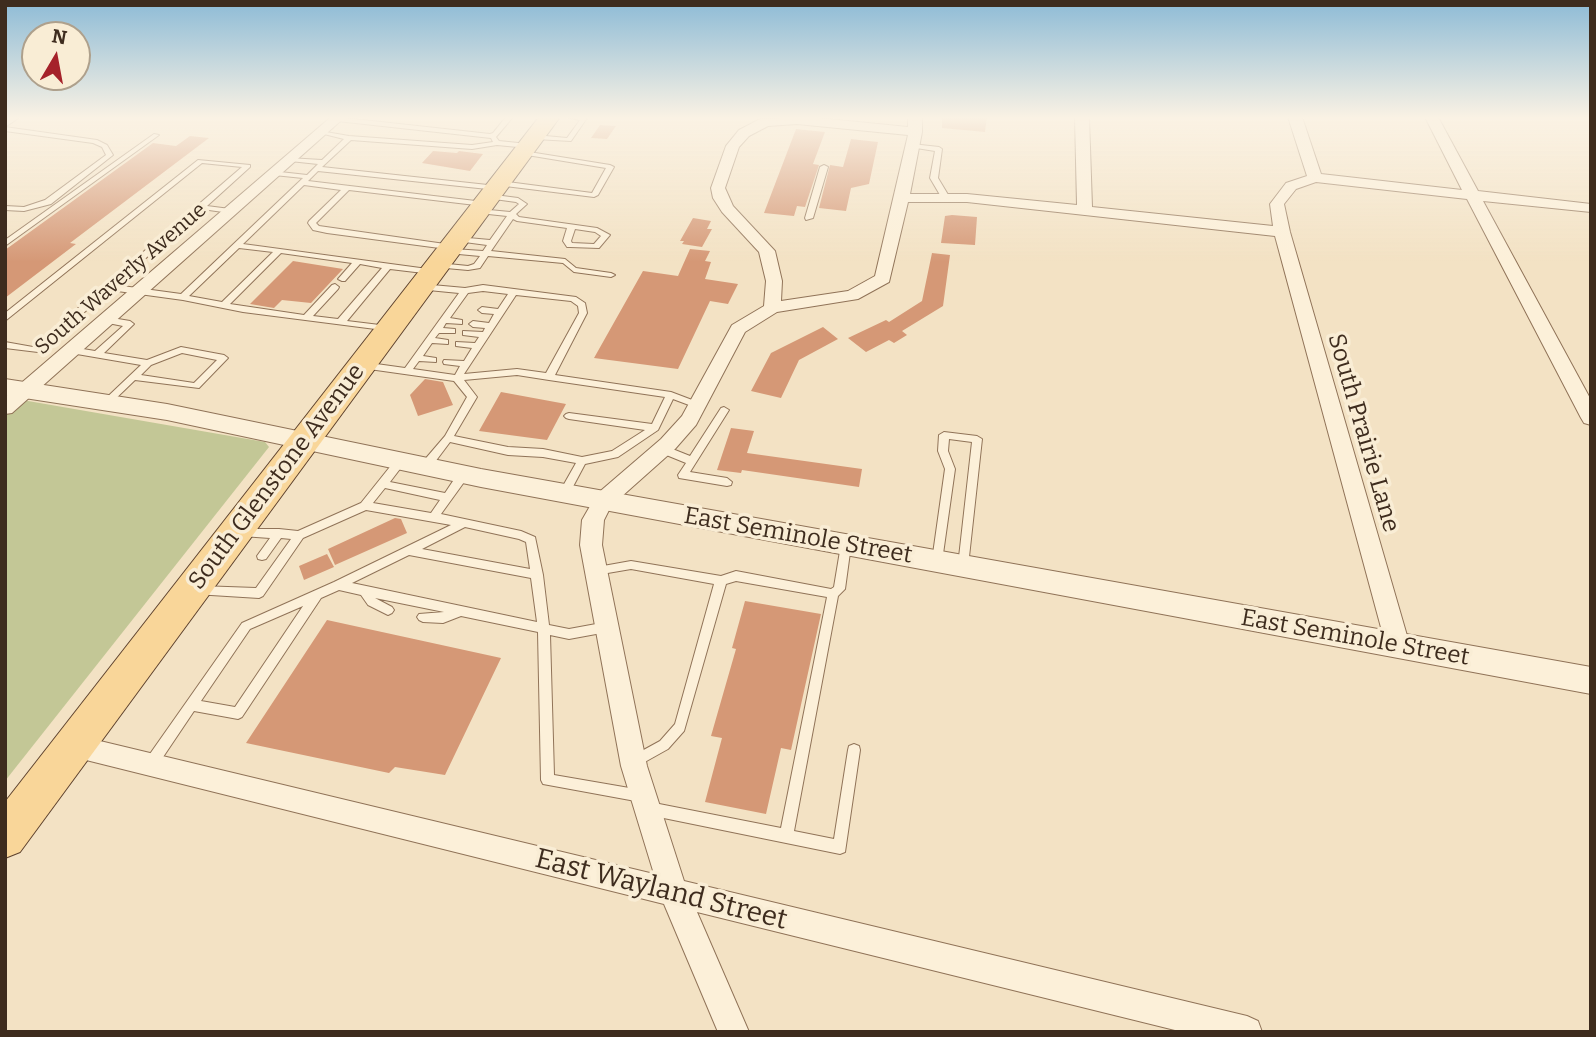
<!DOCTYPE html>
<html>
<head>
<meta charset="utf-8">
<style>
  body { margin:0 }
  #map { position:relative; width:1596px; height:1037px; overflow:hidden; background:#f3e2c4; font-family:Bitter,serif }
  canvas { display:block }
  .frame { position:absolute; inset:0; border:7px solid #3e2c1e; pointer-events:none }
  .north { position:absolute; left:21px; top:21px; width:70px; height:70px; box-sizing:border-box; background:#f9edd5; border:2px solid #aea08c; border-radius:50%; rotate:10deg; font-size:19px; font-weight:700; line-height:28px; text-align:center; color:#3e2c1e }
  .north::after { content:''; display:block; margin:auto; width:24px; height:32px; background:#a5222a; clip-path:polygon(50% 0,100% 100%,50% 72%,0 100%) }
</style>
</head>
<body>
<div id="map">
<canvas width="1596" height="1037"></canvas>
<div class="frame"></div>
<div class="north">N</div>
</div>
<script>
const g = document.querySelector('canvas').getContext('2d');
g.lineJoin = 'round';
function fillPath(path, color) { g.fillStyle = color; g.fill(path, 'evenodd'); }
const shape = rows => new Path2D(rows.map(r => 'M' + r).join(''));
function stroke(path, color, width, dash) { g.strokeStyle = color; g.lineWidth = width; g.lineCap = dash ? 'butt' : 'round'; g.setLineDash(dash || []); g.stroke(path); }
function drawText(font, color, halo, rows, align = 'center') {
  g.font = font + ' Bitter,serif'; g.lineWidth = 7; g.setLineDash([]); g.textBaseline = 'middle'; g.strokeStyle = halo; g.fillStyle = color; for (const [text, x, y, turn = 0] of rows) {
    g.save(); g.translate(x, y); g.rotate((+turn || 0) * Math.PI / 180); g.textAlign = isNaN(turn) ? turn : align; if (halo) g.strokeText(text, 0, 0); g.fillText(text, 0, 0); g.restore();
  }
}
const cemetery = shape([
  [5,397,265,442,269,447,5,781]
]);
const building = shape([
  [942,117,987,117,985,132,942,128],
  [600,125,616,126,607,139,591,138],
  [796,129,825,132,813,164,819,165,805,207,797,206,794,216,764,213],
  [190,136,209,138,70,243,76,244,5,298,5,250,153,143,176,146],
  [851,139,878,142,869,184,851,188,846,211,819,208,830,165,843,167],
  [433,151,457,153,459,151,483,154,470,171,422,163],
  [952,215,977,217,975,245,941,243,945,216],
  [693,218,711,221,707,229,712,229,702,247,682,244,684,241,680,241],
  [690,249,710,251,705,261,711,262,705,279,738,284,728,304,710,301,678,369,594,358,643,271,678,276],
  [932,253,950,255,943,306,902,331,907,335,894,343,889,340,866,352,848,338,886,320,889,322,922,301],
  [293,261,343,269,311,303,282,300,274,308,250,304],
  [823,327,838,339,799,360,781,398,751,391,771,353],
  [425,379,443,382,453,405,418,416,410,395],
  [501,392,566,404,547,440,479,431],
  [731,428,754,431,747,453,862,469,859,487,742,470,741,473,717,470],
  [395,518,401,519,407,533,335,565,328,549],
  [327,554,334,567,304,580,299,566],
  [745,601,821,614,791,750,781,748,766,814,705,802,722,738,711,736,736,649,732,648],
  [327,620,501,658,445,775,395,767,389,773,246,743]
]);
const service = shape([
  [336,117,490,134,493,133,506,117,513,117,496,137,499,141,528,144,531,146,528,148,497,145,472,149,351,140,322,167,497,186,501,188,497,190,318,171,308,181,484,202,488,204,484,206,349,190,316,223,319,226,452,245,456,247,453,249,483,251,487,245,457,241,453,239,457,237,490,240,507,216,479,213,475,211,479,209,510,212,519,204,516,202,487,198,487,194,518,198,527,204,516,214,519,217,597,228,610,235,599,248,570,247,567,247,563,241,567,228,517,221,513,219,491,251,565,259,576,268,611,273,615,275,611,277,574,272,563,263,488,256,480,268,468,270,435,267,434,265,438,263,468,266,474,264,480,256,448,253,444,251,447,249,327,233,313,230,308,223,309,221,341,190,304,185,243,244,435,270,436,272,432,274,390,269,347,321,388,326,391,327,391,331,243,312,183,300,110,290,38,352,5,348,5,342,33,347,242,167,202,163,5,321,5,313,198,160,250,165,250,167,207,206,230,209,234,211,230,213,202,209,115,285,181,294,303,178,274,175,270,173,271,171,307,175,318,164,290,161,288,160,288,158,322,160,344,139,320,133,320,131,349,136,472,145,493,142,491,138,337,121,334,119,336,117],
  [575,229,595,232,601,236,594,244,572,243,571,241,575,229],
  [239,248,273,252,222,302,189,296,239,248],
  [281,253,352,263,338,279,342,281,345,281,360,264,382,268,338,319,313,316,338,289,339,287,335,284,332,285,304,315,230,304,281,253],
  [566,117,587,118,571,141,535,139,532,137,535,135,567,138,580,120,566,117],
  [5,127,97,140,107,145,113,155,51,204,24,211,5,210,5,206,24,207,45,200,106,155,102,147,93,143,5,131,5,127],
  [154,134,159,135,5,246,5,240,154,134],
  [912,144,939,147,942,149,938,178,950,198,949,200,943,200,930,178,935,151,910,147,909,146,912,144],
  [523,151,610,165,614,167,598,195,594,197,497,185,496,183,500,181,592,193,606,168,521,154,521,152,523,151],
  [824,165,828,167,813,218,806,220,805,218,820,167,824,165],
  [421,284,465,288,483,285,576,297,585,303,587,313,555,375,671,392,700,403,702,405,697,408,673,399,658,430,618,457,585,464,568,496,564,497,559,493,576,463,543,457,508,455,450,442,429,470,421,470,420,467,421,464,445,436,467,397,454,381,362,368,358,365,362,362,405,368,459,293,418,289,417,287,421,284],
  [483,291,508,294,498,309,482,307,478,310,482,313,494,314,489,323,473,321,469,324,473,327,485,328,483,332,463,331,463,335,479,337,475,343,456,342,456,346,472,348,464,361,444,360,443,362,444,364,460,366,455,375,413,369,419,361,436,362,436,358,423,356,432,343,448,344,448,340,435,338,439,333,455,333,455,329,443,328,446,323,462,324,462,320,450,318,468,293,483,291],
  [516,295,571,301,578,306,579,313,546,373,517,369,464,374,516,295],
  [517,375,549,380,665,397,652,424,569,413,566,414,564,416,566,418,569,419,645,430,612,451,582,457,543,449,508,447,454,436,477,397,464,380,517,375],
  [106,317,130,321,134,324,104,353,147,360,181,347,224,355,228,358,199,388,135,380,108,406,102,406,100,404,102,402,141,365,71,353,67,350,71,347,95,351,123,326,103,322,103,318,106,317],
  [182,353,217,360,194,383,141,375,151,365,182,353],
  [724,407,729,410,690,472,727,478,732,482,731,485,727,486,679,478,678,475,686,463,659,452,657,449,659,446,665,446,690,456,721,408,724,407],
  [944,432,977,436,982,439,968,566,967,569,963,570,959,569,958,566,972,442,949,439,948,451,955,469,942,561,941,564,937,565,933,564,932,561,945,469,938,451,939,435,944,432],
  [401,457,406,461,390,482,445,493,459,472,467,472,468,475,467,478,441,514,521,531,535,537,543,575,549,625,569,629,607,622,611,624,613,627,611,630,607,632,569,639,550,635,554,775,641,790,646,791,648,796,646,801,641,802,543,784,541,780,538,632,461,616,443,623,423,622,419,620,417,617,419,614,444,612,375,598,392,607,394,610,392,613,388,615,368,605,361,595,339,590,321,598,242,717,238,719,194,711,155,769,150,771,145,769,144,765,145,761,242,623,334,582,451,525,366,510,303,538,263,596,259,598,195,594,193,591,195,588,199,586,256,588,291,539,281,538,266,559,262,560,258,559,257,556,270,538,242,536,238,535,237,532,238,529,279,529,298,531,361,503,397,458,401,457],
  [385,488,440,500,431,513,373,503,385,488],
  [465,527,519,539,526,542,530,569,422,549,465,527],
  [409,555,531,578,537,622,352,583,409,555],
  [303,606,235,707,201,701,250,629,303,606],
  [846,541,850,542,851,545,845,589,838,596,794,831,834,839,848,750,849,746,854,744,859,746,860,750,845,852,840,854,644,814,642,809,644,804,649,802,781,828,827,597,736,581,726,584,684,731,668,749,634,768,629,766,628,762,629,758,660,741,675,724,714,584,631,569,596,575,592,574,590,571,592,568,631,561,721,576,736,571,831,589,834,587,841,545,842,542,846,541]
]);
const minor = shape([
  [5,117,20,117,5,127,5,117],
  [331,117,345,117,12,413,5,414,5,397,331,117],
  [808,117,908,127,908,117,922,117,922,132,910,194,967,194,1077,205,1075,117,1089,117,1092,207,1273,226,1270,204,1286,183,1307,176,1288,117,1302,117,1321,174,1462,190,1425,117,1438,117,1478,191,1591,204,1591,212,1483,201,1591,400,1591,425,1584,423,1581,418,1467,199,1316,182,1296,189,1284,204,1290,232,1410,646,1406,653,1398,656,1390,653,1386,646,1275,236,967,202,908,202,889,282,858,299,777,312,745,332,696,425,675,449,611,506,604,520,602,545,647,766,684,881,1247,1016,1258,1021,1262,1032,1183,1032,697,912,749,1032,718,1032,664,904,66,755,62,747,66,739,75,735,654,874,621,766,580,545,582,520,597,494,661,439,682,416,732,325,764,306,766,281,759,252,722,212,713,198,711,188,726,146,739,130,760,119,808,117],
  [797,124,908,135,875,276,848,291,781,301,782,281,775,251,733,206,725,188,739,147,749,136,768,126,797,124]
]);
const tertiary = shape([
  [5,379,167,404,481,469,1591,667,1591,694,481,487,167,420,5,395,5,379]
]);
const primary = shape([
  [539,117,560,117,20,852,5,858,5,802,539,117]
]);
const farStreetnames = [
  ["South Waverly Avenue",121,279,-41]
];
const streetNames = [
  ["South Prairie Lane",1363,433,74],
  ["South Glenstone Avenue",277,477,-53],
  ["East Seminole Street",798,536,10],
  ["East Seminole Street",1355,638,10]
];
const nearStreetnames = [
  ["East Wayland Street",661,890,14]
];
fillPath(cemetery, '#c3c796');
fillPath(building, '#d59876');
stroke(service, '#907358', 2);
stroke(minor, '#907358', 2);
stroke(tertiary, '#907358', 2);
stroke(primary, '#5d412d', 2);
fillPath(service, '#fcf0d9');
fillPath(minor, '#fcf0d9');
fillPath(tertiary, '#fcf0d9');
fillPath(primary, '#f9d699');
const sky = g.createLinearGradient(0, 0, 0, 262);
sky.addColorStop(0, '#8dbbd6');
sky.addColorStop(0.45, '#faf2e4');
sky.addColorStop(1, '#faf2e400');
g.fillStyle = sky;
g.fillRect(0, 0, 1596, 262);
drawText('21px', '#3e2c1e', '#f9edd5', farStreetnames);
drawText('24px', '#3e2c1e', '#f9edd5', streetNames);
drawText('28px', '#3e2c1e', '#f9edd5', nearStreetnames);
</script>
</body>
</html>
